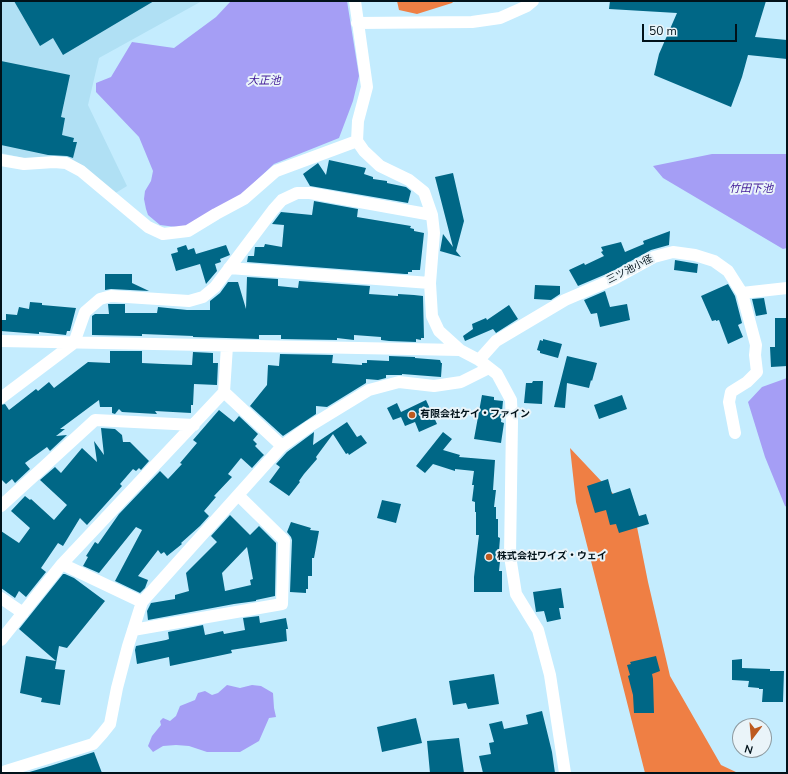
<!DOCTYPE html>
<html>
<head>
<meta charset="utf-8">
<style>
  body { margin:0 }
  #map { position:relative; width:788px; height:774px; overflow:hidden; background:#c4ecfe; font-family:"Nunito Sans",sans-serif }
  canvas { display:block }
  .frame { position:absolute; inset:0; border:2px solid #01121a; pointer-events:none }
  .north { position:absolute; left:732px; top:718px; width:40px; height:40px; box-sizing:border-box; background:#eaf4f9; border:1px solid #8d9aa0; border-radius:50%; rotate:196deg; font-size:11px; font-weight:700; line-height:16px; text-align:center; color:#01121a }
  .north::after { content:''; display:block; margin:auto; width:14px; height:18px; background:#bd5a20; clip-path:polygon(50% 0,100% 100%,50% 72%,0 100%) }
  .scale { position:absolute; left:642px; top:24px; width:95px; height:18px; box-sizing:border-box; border:2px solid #01121a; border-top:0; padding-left:5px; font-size:12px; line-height:14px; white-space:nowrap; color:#01121a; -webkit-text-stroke:3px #eaf4f9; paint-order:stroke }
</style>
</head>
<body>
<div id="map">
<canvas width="788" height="774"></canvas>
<div class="frame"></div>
<div class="north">N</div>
<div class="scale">50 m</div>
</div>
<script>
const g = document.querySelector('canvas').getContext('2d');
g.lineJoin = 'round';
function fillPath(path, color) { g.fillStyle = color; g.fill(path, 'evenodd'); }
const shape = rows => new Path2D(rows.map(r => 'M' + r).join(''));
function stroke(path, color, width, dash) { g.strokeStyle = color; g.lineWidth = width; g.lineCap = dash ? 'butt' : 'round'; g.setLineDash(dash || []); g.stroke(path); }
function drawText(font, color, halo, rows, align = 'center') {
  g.font = font + ' "Nunito Sans","Noto Sans JP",sans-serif'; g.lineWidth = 4; g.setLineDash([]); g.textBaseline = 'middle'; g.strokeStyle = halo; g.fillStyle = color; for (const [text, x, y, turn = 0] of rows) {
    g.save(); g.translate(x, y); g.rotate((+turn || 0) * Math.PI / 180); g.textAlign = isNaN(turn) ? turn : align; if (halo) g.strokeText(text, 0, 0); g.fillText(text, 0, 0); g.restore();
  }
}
const built = shape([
  [1,1,202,1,99,58,88,105,127,186,114,194,73,169,1,153]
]);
const forest = shape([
  [397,1,454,1,452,3,417,14,399,10],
  [570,448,635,517,648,582,670,676,721,765,738,773,645,773,576,502]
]);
const water = shape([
  [231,1,347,1,359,76,353,101,339,138,274,164,240,196,184,228,160,225,148,215,146,209,144,199,145,191,151,181,153,171,139,137,96,92,96,83,111,77,132,42,174,48,216,17],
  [712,154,787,154,787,248,783,249,663,178,653,166],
  [787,378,787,507,785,506,765,457,748,402,762,387],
  [227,685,240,688,252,685,261,686,273,693,274,708,276,717,269,718,259,741,240,752,207,752,189,746,176,745,163,746,153,752,148,746,152,736,161,725,160,721,163,718,170,721,176,716,180,706,195,700,198,693,205,691,212,695,218,693]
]);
const building = shape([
  [14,1,154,1,63,55,53,38,40,46],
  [610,1,766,1,755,37,787,40,787,59,748,55,742,77,731,107,654,75,659,54,677,13,609,9],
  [1,61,70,75,61,117,65,118,62,135,74,138,73,142,77,142,73,158,67,156,48,155,1,145],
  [329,160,366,168,364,174,373,177,373,179,387,181,387,183,406,187,411,191,408,203,310,186,303,174,318,163,326,175],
  [453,173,464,221,456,251,461,257,440,251,443,234,453,247,435,177],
  [314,201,358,209,357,217,411,226,410,228,414,229,414,231,424,233,420,270,412,270,412,272,408,272,408,274,405,274,247,262,248,256,254,256,255,247,264,247,265,244,282,247,284,225,272,224,281,212,312,215],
  [670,231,669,245,651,250,611,272,578,286,569,270,584,263,585,265,604,256,601,252,603,251,601,247,621,242,625,252,644,244,643,241],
  [186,245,188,250,194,248,196,254,226,245,230,255,220,259,221,262,215,264,217,271,206,284,200,264,176,271,171,254,178,252,177,248],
  [675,260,698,264,697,273,674,270],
  [105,274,132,274,132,283,149,291,111,289,105,290],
  [247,277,278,279,278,286,298,288,299,281,370,286,369,294,398,296,398,294,414,295,423,296,424,338,421,338,421,340,416,339,416,342,389,341,381,340,381,337,354,335,354,340,337,338,337,340,281,339,281,335,259,335,259,339,193,337,193,336,142,334,142,336,92,335,92,316,95,314,109,314,108,304,125,304,125,313,157,313,158,307,187,310,210,310,210,301,220,293,228,282,238,282,246,309],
  [728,284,735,296,742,323,738,325,743,337,728,344,719,320,716,321,716,320,712,321,701,296],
  [535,285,560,286,560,294,551,300,534,299],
  [605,291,610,307,627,304,630,320,600,327,597,313,591,314,584,300],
  [764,298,767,314,756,316,752,299],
  [30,302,42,303,42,305,76,308,70,331,67,331,66,335,39,332,39,334,1,331,1,320,6,320,6,314,17,315,19,307,29,309],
  [509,305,518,319,496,333,493,329,465,341,463,336,473,329,472,324,486,318,487,320],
  [775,318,787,318,787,366,771,367,770,347,775,347],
  [543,339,562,344,558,358,540,353,540,351,537,350,540,340,543,341],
  [110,351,142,351,142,363,163,364,192,365,193,352,213,353,213,363,218,363,217,385,194,384,193,405,191,405,191,413,155,411,157,414,122,412,119,409,115,414,112,413,112,407,100,407,99,400,60,429,65,429,56,436,67,435,50,451,47,447,25,463,30,469,15,483,12,479,6,484,1,479,1,405,5,404,9,410,36,389,38,391,49,382,54,388,88,362,110,363],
  [280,354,333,355,332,363,362,365,362,363,367,363,367,360,389,361,389,356,415,357,415,358,440,360,441,363,442,363,441,377,402,374,402,375,386,375,386,378,378,380,366,379,366,383,327,407,316,406,316,414,283,436,250,406,267,385,268,365,279,366],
  [567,356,597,363,592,381,591,380,589,388,567,383,565,408,554,407],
  [533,381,543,381,542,404,524,403,526,383,532,383],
  [482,395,494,397,494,400,503,401,501,422,504,423,501,443,474,439],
  [622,395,627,409,599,419,594,405],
  [426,400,437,424,419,432,415,422,405,426,401,417,393,420,387,408,397,403,401,412],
  [219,410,234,422,239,416,258,434,253,440,257,444,255,446,264,455,261,458,252,468,241,458,228,474,232,477,214,496,216,497,204,511,209,516,200,526,181,543,182,544,167,556,164,552,161,554,158,550,138,576,148,580,145,588,140,593,115,581,142,530,136,527,99,573,83,566,88,557,86,556,95,542,98,544,119,514,160,471,168,479,182,464,180,463,197,443,193,440],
  [347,422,357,437,361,435,367,443,349,455,348,453,346,454,333,434,316,457,317,459,304,474,299,481,300,482,289,496,269,482,280,467,276,464,287,452,314,432,313,445],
  [101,428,115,429,122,435,123,442,130,442,149,461,141,470,139,468,136,471,133,469,120,484,122,486,87,525,80,518,63,546,58,543,41,568,46,572,26,597,19,591,15,598,1,588,1,531,19,543,30,528,11,511,25,496,30,500,31,499,54,520,67,505,40,480,55,467,61,473,82,448,97,462,94,441,104,455],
  [443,432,452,439,443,450,460,455,459,457,495,460,493,490,496,490,494,507,496,507,496,519,498,519,498,537,500,538,499,551,501,552,499,571,502,571,502,592,474,592,474,577,479,535,476,535,476,512,475,512,475,502,472,501,474,485,472,485,474,471,455,469,455,471,433,464,425,473,416,466],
  [608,479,612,494,630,488,639,516,646,514,649,524,619,533,616,524,610,525,606,510,595,513,587,486],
  [382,500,401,504,396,523,377,518],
  [230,515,250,535,259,526,276,543,275,596,256,600,256,601,234,604,148,620,147,611,151,603,175,599,175,595,189,591,186,573,217,542,211,536],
  [247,547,253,579,250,580,251,585,225,591,222,573],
  [291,522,311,528,310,530,319,531,314,558,312,558,312,576,308,576,308,589,306,589,306,593,290,592,292,540,291,537,287,532],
  [63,574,65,574,74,578,105,601,67,648,59,646,55,669,65,670,60,705,41,702,42,698,20,693,26,656,56,661,19,629],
  [561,588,564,608,559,608,561,619,547,622,544,611,536,612,533,592],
  [259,616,260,623,286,618,288,629,286,629,287,641,231,650,232,653,170,666,169,657,137,664,135,650,136,646,166,640,169,639,168,632,203,625,205,635,223,631,224,634,245,630,243,618],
  [656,656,660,671,652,674,653,679,654,713,634,713,633,695,628,676,630,675,627,665,631,664,630,662],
  [742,659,742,668,770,669,770,671,784,671,783,702,762,702,763,689,759,689,759,688,748,687,749,681,732,680,732,660],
  [494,674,499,704,468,709,466,703,453,705,449,681],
  [542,711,552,752,555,773,483,773,479,756,491,754,489,743,494,742,489,724,502,721,504,729,528,724,526,715],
  [416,718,422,743,382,752,377,727],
  [459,738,464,773,430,773,427,741],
  [94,752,102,773,26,773,50,766]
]);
const minor = shape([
  [355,1,367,87,358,121,357,141,364,151,380,166,409,180,424,192,432,215,434,233,430,283,432,316,439,331,460,350,479,360,497,374,511,400,512,422,510,556,516,594,538,630,550,675,565,773],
  [357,23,472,22,500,18,527,6,533,1],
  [1,160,24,164,54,162,66,163,81,171,148,227,163,234,188,231,216,214,244,199,276,171,357,141],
  [229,268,430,283],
  [1,341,460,350],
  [479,360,496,341,565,300,614,279,654,257,673,252,695,255,714,261,728,271,742,293,787,288],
  [224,392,282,446],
  [1,398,74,343,85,312,100,299,111,296,189,301,203,297,215,287,273,210,282,200,297,193,310,193,432,215],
  [735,433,729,402,731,392,747,382,757,372,755,355,756,345,742,293],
  [1,506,95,420,194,425],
  [62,564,142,602],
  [1,598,23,613],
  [133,630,282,604,284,540,238,495],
  [1,640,62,564,224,392,227,346],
  [4,773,6,771,93,744,102,734,110,724,117,688,128,646,142,602,282,446,310,426,369,390,399,382,434,386,461,382,489,368]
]);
const markers = [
  [412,415,4,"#bd5a20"],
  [489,557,4,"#bd5a20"]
];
const streetNames = [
  ["三ツ池小径",630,270,-27]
];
const poiNames = [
  ["有限会社ケイ・ファイン",420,415],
  ["株式会社ワイズ・ウェイ",497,557]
];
const waterNames = [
  ["大正池",264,81],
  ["竹田下池",751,189]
];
fillPath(built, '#b0e0f4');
fillPath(forest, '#ef7f44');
fillPath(water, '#a59ef5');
fillPath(building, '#006786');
stroke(minor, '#fff', 12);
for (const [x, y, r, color] of markers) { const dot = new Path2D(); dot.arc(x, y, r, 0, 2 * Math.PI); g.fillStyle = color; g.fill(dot); stroke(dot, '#eaf4f9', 1.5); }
drawText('10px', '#01121a', '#eaf4f9', streetNames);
drawText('bold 10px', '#01121a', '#eaf4f9', poiNames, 'left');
drawText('italic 11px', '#3f1897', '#eaf4f9', waterNames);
</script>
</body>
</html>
